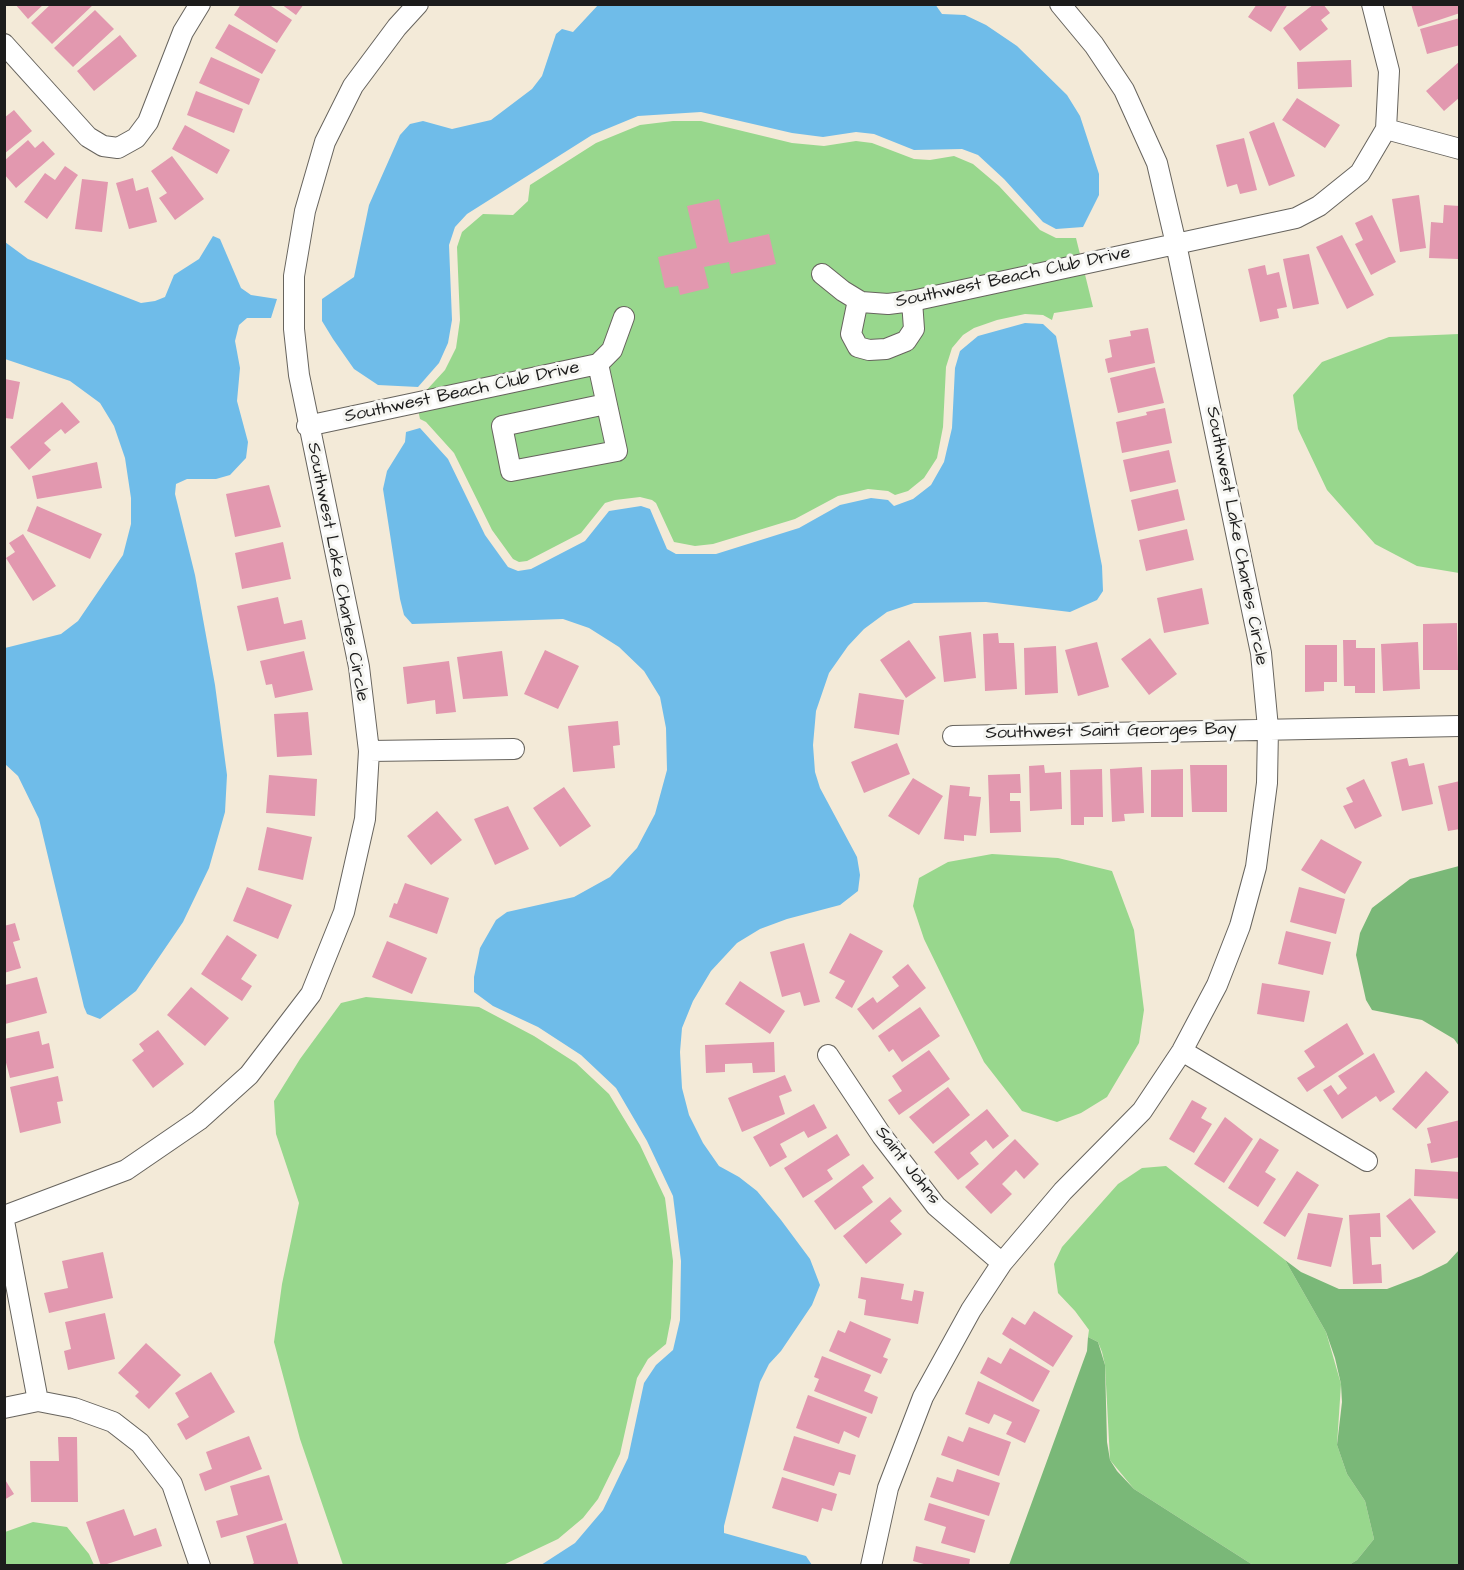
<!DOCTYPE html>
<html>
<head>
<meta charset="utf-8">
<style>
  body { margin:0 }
  #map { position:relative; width:1464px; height:1570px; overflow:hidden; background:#f3ead8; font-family:"Architects Daughter",sans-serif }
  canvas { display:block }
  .frame { position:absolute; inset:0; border:6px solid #1c1c1c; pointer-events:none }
</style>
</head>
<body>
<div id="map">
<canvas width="1464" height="1570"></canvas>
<div class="frame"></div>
</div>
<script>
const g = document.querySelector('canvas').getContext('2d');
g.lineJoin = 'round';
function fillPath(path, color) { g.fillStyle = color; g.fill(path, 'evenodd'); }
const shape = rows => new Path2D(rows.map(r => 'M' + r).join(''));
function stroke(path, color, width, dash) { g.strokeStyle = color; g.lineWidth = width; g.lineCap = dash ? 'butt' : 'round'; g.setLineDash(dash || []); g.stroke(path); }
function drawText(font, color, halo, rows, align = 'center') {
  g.font = font + ' "Architects Daughter",sans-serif'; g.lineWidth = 6; g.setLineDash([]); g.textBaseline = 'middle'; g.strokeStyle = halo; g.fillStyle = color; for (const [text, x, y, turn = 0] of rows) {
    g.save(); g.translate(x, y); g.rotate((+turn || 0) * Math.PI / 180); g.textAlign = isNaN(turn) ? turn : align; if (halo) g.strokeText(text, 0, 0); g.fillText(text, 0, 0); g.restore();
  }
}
const green = shape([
  [673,121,701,121,792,143,824,146,856,141,872,143,914,159,930,160,954,156,973,164,999,186,1040,230,1056,238,1076,238,1093,307,1054,313,1052,320,1043,315,1025,314,997,320,974,328,963,335,952,348,946,367,943,427,937,458,924,478,908,491,895,495,888,491,868,489,838,496,795,519,713,544,695,546,674,542,656,503,652,500,640,497,615,500,605,503,581,533,527,561,519,562,513,559,492,530,454,453,426,422,420,419,415,396,423,394,445,370,456,348,460,320,457,247,462,232,483,214,513,215,528,201,530,185,596,143,640,125],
  [1459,334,1460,334,1459,573,1417,566,1375,544,1327,490,1298,429,1293,395,1322,362,1389,337],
  [992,854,1058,858,1112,871,1134,930,1144,1010,1139,1043,1107,1097,1081,1113,1057,1122,1022,1111,984,1062,924,939,913,906,919,878,948,862],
  [366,997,479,1007,534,1036,576,1063,609,1094,640,1145,665,1198,673,1261,671,1318,666,1344,648,1359,637,1378,620,1454,598,1499,583,1518,558,1539,503,1565,343,1565,300,1439,274,1342,282,1284,299,1203,276,1134,274,1101,300,1059,341,1003],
  [1166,1166,1285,1260,1326,1332,1341,1384,1337,1445,1347,1474,1365,1501,1374,1539,1357,1560,1349,1565,1253,1565,1134,1489,1110,1460,1105,1365,1102,1352,1098,1342,1088,1337,1089,1330,1075,1311,1058,1293,1054,1264,1062,1247,1118,1184,1142,1168],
  [33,1522,67,1527,89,1554,94,1565,5,1565,5,1532]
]);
const forest = shape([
  [1459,866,1460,866,1459,1046,1454,1039,1422,1020,1372,1010,1366,1000,1356,955,1360,933,1372,908,1410,879],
  [1459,1250,1459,1565,1349,1565,1357,1560,1374,1539,1365,1501,1347,1474,1337,1445,1342,1402,1341,1384,1335,1358,1326,1332,1285,1260,1301,1272,1339,1289,1387,1289,1421,1276,1447,1263],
  [1088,1337,1098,1342,1105,1365,1107,1442,1110,1460,1117,1471,1134,1489,1253,1565,1009,1565,1087,1351]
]);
const water = shape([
  [599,4,935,4,942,14,965,15,986,25,1017,46,1067,95,1080,116,1099,174,1099,195,1083,227,1056,229,1043,222,1004,179,978,155,962,149,914,150,874,134,856,132,823,137,792,133,701,112,638,116,592,135,467,214,455,227,449,245,452,320,448,343,439,363,418,387,378,385,354,369,333,339,322,321,322,299,354,277,369,205,400,135,410,124,423,121,452,129,491,120,532,89,542,76,556,34,562,29,573,32],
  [213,236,220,239,241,288,251,295,277,299,271,318,247,318,239,325,235,341,240,368,237,401,248,442,246,458,230,475,216,479,187,479,176,484,175,494,195,575,215,685,227,775,225,812,209,868,183,922,136,991,100,1019,87,1014,84,1007,39,819,18,776,5,764,5,648,61,634,78,621,123,555,131,524,131,498,125,458,114,426,100,403,70,381,5,359,5,242,28,259,141,303,155,301,165,297,174,275,199,259],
  [1025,323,1043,324,1056,336,1102,566,1103,591,1097,600,1070,612,986,602,914,603,887,612,864,629,848,646,829,673,816,711,813,745,815,772,820,788,857,857,860,875,858,891,840,905,787,919,760,929,737,943,711,971,693,1001,682,1028,680,1052,682,1088,689,1115,703,1143,719,1166,739,1177,757,1191,781,1220,810,1259,820,1285,812,1305,781,1351,769,1364,760,1382,724,1526,724,1533,806,1556,812,1565,541,1565,575,1543,603,1510,628,1458,644,1383,656,1365,673,1350,680,1320,681,1261,673,1196,647,1141,616,1088,581,1055,538,1027,493,1006,474,992,474,977,480,948,496,920,507,912,574,897,610,877,637,848,655,814,667,770,666,728,660,697,644,671,619,647,589,628,563,619,412,624,404,615,400,599,383,489,387,471,405,442,406,432,420,428,448,459,485,535,508,567,518,571,531,569,585,541,609,511,641,506,650,509,667,549,676,554,716,554,799,528,840,505,871,498,888,500,894,506,913,499,931,485,944,462,952,428,955,368,960,351,978,336]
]);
const building = shape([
  [15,4,44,4,28,19],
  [51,4,94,4,52,44,31,23],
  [241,4,268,4,292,20,277,43,234,15],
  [281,4,304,4,296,15],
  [1257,4,1288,4,1271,32,1248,17],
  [1314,4,1323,4,1330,13,1321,20,1328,29,1300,51,1283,28],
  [1411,4,1460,4,1460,13,1418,27],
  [95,10,114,29,73,67,54,48],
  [1460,18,1460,45,1427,54,1420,29],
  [229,24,276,50,262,74,215,48],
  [120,35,137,56,94,91,77,71],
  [211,57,260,79,249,105,199,83],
  [1351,60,1352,87,1298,89,1297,62],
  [1460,61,1460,97,1444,111,1426,91],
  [196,91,243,109,234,133,187,115],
  [1297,98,1340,125,1325,148,1282,120],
  [14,110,32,131,4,154,4,118],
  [1274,122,1295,176,1269,186,1249,132],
  [185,125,230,150,217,174,172,149],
  [1244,138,1257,190,1240,194,1237,184,1227,187,1216,145],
  [28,140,35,148,43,141,55,154,16,188,4,174,4,161],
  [172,156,204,199,175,220,159,198,167,193,151,171],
  [65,166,78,175,47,219,24,202,45,173,55,180],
  [133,178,136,191,148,187,157,222,129,229,116,183],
  [82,179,108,182,102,232,75,229],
  [1419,195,1426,248,1400,252,1392,199],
  [719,199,729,243,769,234,776,264,731,274,729,262,704,267,709,288,680,295,678,286,665,288,658,257,697,248,687,206],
  [1444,205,1460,206,1458,259,1429,258,1431,222,1443,223],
  [1372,215,1396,262,1371,275,1355,244,1363,240,1355,223],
  [1342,235,1374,295,1347,309,1316,247],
  [1309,254,1319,304,1293,309,1283,259],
  [1265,265,1267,275,1279,272,1287,307,1277,309,1279,318,1260,322,1248,269],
  [1148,328,1155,363,1108,373,1105,359,1112,357,1109,340,1131,336,1130,331],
  [1155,367,1164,403,1118,413,1110,378],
  [5,379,20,382,13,419,5,418],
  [62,402,80,422,65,434,61,429,44,443,51,450,29,470,10,447],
  [1165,408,1172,443,1122,453,1116,422,1147,415,1146,412],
  [1169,450,1176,482,1130,492,1123,460],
  [97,462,102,488,37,499,32,476],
  [269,485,281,527,235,537,226,494],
  [1178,489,1185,520,1138,531,1131,500],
  [37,506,102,534,90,559,27,531],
  [1187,529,1194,560,1146,571,1139,540],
  [23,534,56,586,33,601,6,558,15,552,9,543],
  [283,542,291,579,242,589,235,553],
  [1202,588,1209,624,1164,633,1157,598],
  [278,597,284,624,302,620,306,639,247,651,237,606],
  [1457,623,1458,670,1423,670,1423,624],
  [971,632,976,678,944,682,939,636],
  [998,633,999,643,1014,643,1017,689,985,691,983,634],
  [1150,638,1177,674,1149,695,1121,659],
  [909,640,936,678,906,698,880,660],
  [1343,640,1356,640,1356,648,1375,648,1375,693,1355,693,1355,686,1344,686],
  [1097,642,1109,687,1078,696,1065,650],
  [1418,642,1420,689,1383,691,1381,644],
  [1305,645,1337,645,1337,682,1324,682,1324,691,1305,692],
  [1056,646,1058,693,1025,695,1024,648],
  [545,650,579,666,558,709,524,694],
  [304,651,313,690,275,698,272,684,266,685,260,661],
  [502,651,508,696,463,699,457,657],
  [449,661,456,712,436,714,435,700,407,704,403,667],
  [859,693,904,700,899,735,854,728],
  [308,712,312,755,277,757,274,714],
  [618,721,620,745,613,746,615,768,573,772,568,726],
  [897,743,910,774,864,793,851,762],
  [1407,758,1409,766,1424,763,1433,804,1402,811,1391,762],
  [1044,765,1045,773,1061,772,1062,809,1030,811,1029,766],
  [1190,765,1227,765,1227,812,1192,812],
  [1142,767,1144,813,1124,814,1125,821,1112,822,1110,769],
  [1102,769,1103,817,1084,817,1084,825,1071,825,1070,770],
  [1183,769,1183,817,1151,817,1151,770],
  [1020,774,1021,793,1010,793,1010,801,1020,801,1021,832,990,833,988,775],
  [269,775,317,779,315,816,266,813],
  [913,778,943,796,919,835,888,816],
  [1364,779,1382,816,1355,829,1343,806,1353,802,1346,788],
  [1460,781,1460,829,1448,831,1438,786],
  [950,785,970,787,969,796,981,797,976,836,964,835,964,841,944,839],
  [564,787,591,826,560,847,533,808],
  [508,806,529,849,495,865,474,819],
  [437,811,462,840,431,865,407,836],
  [267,827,312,837,303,880,258,870],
  [1321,839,1362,862,1345,894,1301,870],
  [405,883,449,898,437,934,389,917,394,903,397,904],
  [247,887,292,905,278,939,233,921],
  [1299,887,1345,899,1336,934,1290,922],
  [15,923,20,940,13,942,21,968,4,973,4,926],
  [1286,931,1331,942,1323,975,1278,964],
  [850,933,883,951,852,1008,835,998,845,981,829,973],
  [227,935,257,955,241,979,252,986,242,1001,201,974],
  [387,941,427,958,412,994,372,977],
  [804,943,820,1002,804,1006,800,992,782,997,770,952],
  [908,964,926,988,873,1030,857,1009,873,997,877,1003,899,986,892,977],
  [37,977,47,1013,5,1024,5,985],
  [740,981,785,1011,770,1034,725,1004],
  [1262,983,1310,991,1304,1022,1257,1014],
  [191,987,229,1018,205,1046,167,1015],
  [920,1007,940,1036,902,1062,893,1049,889,1052,878,1036],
  [1347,1023,1364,1054,1307,1092,1297,1078,1315,1067,1304,1051],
  [158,1030,184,1064,153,1088,132,1060,144,1051,139,1044],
  [39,1031,42,1045,49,1043,54,1068,10,1078,4,1055,4,1039],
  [774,1042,775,1072,753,1073,752,1063,725,1064,725,1072,706,1073,705,1045],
  [929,1050,950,1079,899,1115,888,1100,902,1091,892,1076],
  [1374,1053,1395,1092,1380,1102,1376,1096,1342,1119,1323,1090,1331,1085,1338,1095,1347,1088,1338,1076],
  [1426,1071,1449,1092,1416,1129,1392,1109],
  [785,1075,792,1091,779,1096,785,1114,742,1132,728,1098],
  [58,1076,63,1101,57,1102,61,1123,20,1133,10,1087],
  [948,1087,970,1115,933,1144,909,1117],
  [1192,1100,1207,1108,1201,1118,1212,1124,1194,1153,1169,1139],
  [814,1104,827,1128,808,1138,804,1131,780,1144,787,1157,770,1167,753,1137],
  [987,1109,1009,1136,993,1149,986,1140,970,1153,979,1164,958,1180,934,1152],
  [1225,1117,1253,1139,1224,1183,1194,1164],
  [1460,1120,1460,1157,1431,1163,1427,1144,1431,1143,1427,1128],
  [837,1134,850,1155,827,1170,833,1179,803,1198,784,1168],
  [1260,1138,1279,1150,1265,1172,1276,1179,1258,1207,1228,1188],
  [1015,1139,1039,1164,1024,1179,1016,1170,1002,1184,1012,1194,991,1214,965,1187],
  [863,1164,874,1178,862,1187,873,1202,835,1230,814,1201],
  [1415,1169,1460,1172,1460,1199,1414,1196],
  [1297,1171,1319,1185,1285,1237,1263,1223],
  [890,1197,902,1211,890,1221,902,1234,866,1264,843,1236],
  [1410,1198,1436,1232,1413,1250,1386,1216],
  [1308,1213,1343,1218,1331,1267,1297,1259],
  [1380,1213,1381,1237,1370,1237,1372,1265,1381,1264,1382,1283,1353,1284,1349,1215],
  [103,1252,113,1298,49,1313,44,1293,68,1288,62,1261],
  [861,1277,904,1284,901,1299,912,1301,914,1290,924,1292,918,1324,864,1315,866,1300,858,1298],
  [1034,1311,1073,1336,1053,1367,1002,1334,1012,1317,1025,1325],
  [105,1313,115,1359,68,1370,64,1351,71,1349,65,1322],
  [850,1321,891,1339,883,1357,888,1359,881,1374,829,1351,838,1330,845,1333],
  [146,1343,181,1375,149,1409,135,1396,139,1392,118,1373],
  [1010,1348,1050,1371,1033,1402,980,1373,988,1357,1001,1364],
  [822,1356,871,1375,864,1391,878,1397,872,1414,814,1391,819,1379,814,1377],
  [211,1372,235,1412,186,1440,177,1424,189,1417,175,1393],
  [978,1381,1040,1410,1025,1443,1006,1434,1012,1422,994,1414,989,1424,965,1414],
  [808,1395,867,1417,859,1438,844,1431,839,1444,796,1428],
  [969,1427,1011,1442,999,1476,941,1455,948,1436,963,1442],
  [249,1436,262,1469,205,1491,199,1474,212,1469,206,1452],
  [794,1436,856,1455,850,1475,839,1472,834,1486,783,1470],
  [58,1437,77,1437,78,1502,31,1502,30,1461,59,1461],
  [957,1469,1000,1483,989,1516,930,1497,937,1477,953,1482],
  [269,1475,283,1520,221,1538,216,1521,238,1515,230,1486],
  [782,1477,837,1494,832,1511,822,1508,818,1522,772,1508],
  [4,1478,14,1494,4,1500],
  [929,1503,985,1520,975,1553,941,1543,946,1527,924,1520],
  [124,1509,134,1536,156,1528,162,1546,101,1566,86,1522],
  [286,1523,299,1566,249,1566,254,1563,246,1536],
  [916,1546,970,1559,969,1566,931,1566,913,1561]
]);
const minor = shape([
  [1372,4,1389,71,1386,129],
  [4,44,88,137,103,146,118,148,136,138,148,122,183,32,200,4],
  [822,274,843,291,861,302,888,304,912,301,1296,218,1319,206,1360,173,1386,129,1460,149],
  [858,300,851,334,858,347,869,350,886,349,906,341,914,329,912,301],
  [598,364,617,451,511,471,502,426,606,404],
  [307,426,598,364,612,350,624,317],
  [953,736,1460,726],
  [369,751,514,749],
  [1182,1051,1367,1161],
  [828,1055,882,1136,936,1206,1002,1263],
  [4,1216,126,1170,199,1120,249,1075,311,994,344,912,365,819,369,751,359,667,299,375,294,329,294,276,305,211,325,142,353,86,397,27,418,4],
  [4,1221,38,1401],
  [4,1408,38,1401,74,1408,113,1422,140,1443,172,1484,200,1566],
  [871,1566,888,1488,923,1397,971,1310,1002,1263,1063,1191,1142,1111,1182,1051,1217,985,1240,926,1256,867,1267,783,1268,728,1261,653,1176,244,1157,163,1124,90,1094,45,1060,4]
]);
const streetNames = [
  ["Southwest Beach Club Drive",1013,278,-12],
  ["Southwest Beach Club Drive",462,393,-12],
  ["Southwest Lake Charles Circle",1236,536,79],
  ["Southwest Lake Charles Circle",337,572,79],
  ["Southwest Saint Georges Bay",1111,732,-1],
  ["Saint Johns",907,1166,52]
];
fillPath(green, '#98d78d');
fillPath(forest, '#7ab878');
fillPath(water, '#6fbce9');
fillPath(building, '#e298af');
stroke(minor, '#67645e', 22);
stroke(minor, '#fff', 20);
drawText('18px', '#1c1c1c', '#f6f6f2', streetNames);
</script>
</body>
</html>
